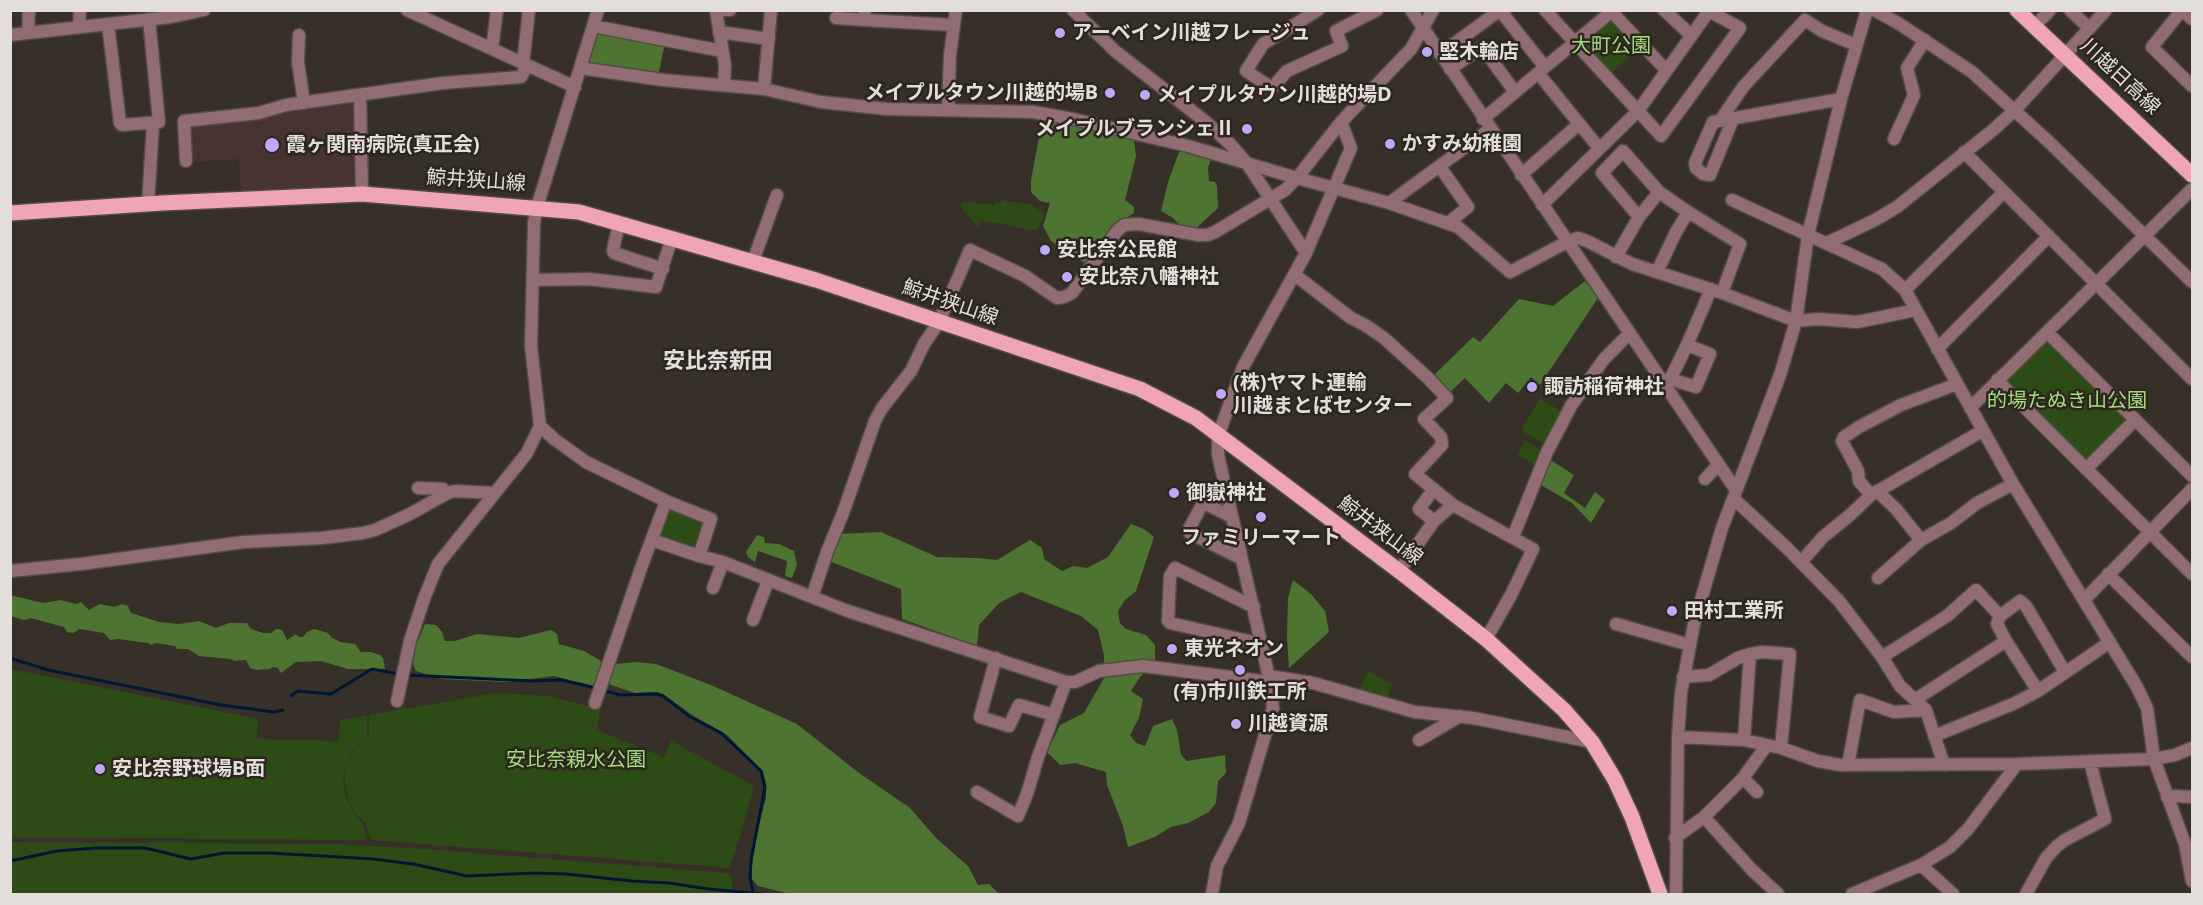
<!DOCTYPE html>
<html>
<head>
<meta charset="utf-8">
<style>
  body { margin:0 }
  #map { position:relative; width:2203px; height:905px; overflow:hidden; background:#373029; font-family:"Noto Sans",sans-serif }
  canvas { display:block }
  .frame { position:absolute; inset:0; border:12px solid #e3deda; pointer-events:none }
</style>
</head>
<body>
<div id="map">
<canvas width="2203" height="905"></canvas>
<div class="frame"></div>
</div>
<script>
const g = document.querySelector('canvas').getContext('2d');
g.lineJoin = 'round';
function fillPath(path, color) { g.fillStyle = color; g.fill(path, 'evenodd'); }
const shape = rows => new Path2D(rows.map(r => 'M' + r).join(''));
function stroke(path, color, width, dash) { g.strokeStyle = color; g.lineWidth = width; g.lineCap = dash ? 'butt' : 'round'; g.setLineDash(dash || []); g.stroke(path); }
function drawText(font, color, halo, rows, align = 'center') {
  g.font = font + ' "Noto Sans","Noto Sans JP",sans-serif'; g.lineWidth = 5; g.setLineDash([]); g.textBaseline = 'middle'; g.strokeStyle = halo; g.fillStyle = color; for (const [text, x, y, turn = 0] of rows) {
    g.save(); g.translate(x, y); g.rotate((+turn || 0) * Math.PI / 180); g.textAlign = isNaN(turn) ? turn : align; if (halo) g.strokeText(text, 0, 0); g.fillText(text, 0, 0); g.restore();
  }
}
const medical = shape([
  [357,101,358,182,355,186,241,191,239,159,189,162,187,122,277,109]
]);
const green = shape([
  [1610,19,1614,19,1640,47,1609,75,1584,46,1583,42],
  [1002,200,1031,205,1045,213,1037,231,982,220,978,228,960,206,964,202,994,205,995,202,1001,203],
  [2045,342,2051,343,2128,419,2085,463,2007,383,2007,379],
  [1540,398,1562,412,1543,444,1521,430],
  [1525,440,1544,453,1539,467,1518,455],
  [667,508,698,519,705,527,695,551,657,537],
  [11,669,258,719,257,739,339,741,340,720,367,715,367,734,349,755,343,777,345,793,350,806,354,814,363,824,367,839,362,840,11,837],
  [1368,671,1392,684,1386,703,1357,693],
  [497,693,547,696,600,709,597,730,664,757,671,741,752,785,754,788,730,868,371,840,365,823,354,813,348,797,345,782,345,769,349,757,363,739,369,735,369,715],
  [10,842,333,844,411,848,728,873,731,876,733,894,11,894]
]);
const forest = shape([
  [598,29,665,43,658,76,587,66],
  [1062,121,1119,134,1134,140,1136,156,1125,200,1134,207,1134,213,1129,216,1089,266,1051,241,1043,226,1050,203,1040,201,1031,192,1031,180,1039,137,1045,126,1051,122],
  [1184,149,1211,159,1208,168,1209,181,1215,182,1217,186,1218,208,1193,231,1184,230,1173,218,1161,211,1168,182,1179,152],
  [1585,281,1598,298,1540,385,1531,377,1518,393,1506,383,1489,403,1465,378,1448,394,1432,377,1473,337,1480,342,1519,299,1553,306],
  [1549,459,1574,475,1564,493,1585,508,1595,492,1605,500,1591,523,1572,503,1539,484],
  [1131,524,1144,529,1154,537,1136,591,1125,600,1118,611,1120,623,1126,629,1146,635,1155,645,1155,661,1140,677,1131,691,1143,699,1139,718,1130,735,1136,743,1145,746,1153,726,1172,719,1177,730,1181,755,1187,761,1225,755,1226,773,1218,781,1216,803,1209,812,1188,823,1171,827,1155,837,1128,847,1123,826,1107,785,1106,772,1075,763,1060,765,1047,752,1060,725,1084,713,1104,678,1104,655,1098,630,1081,616,1021,592,999,603,979,625,977,646,902,619,901,589,829,561,839,534,881,532,937,557,976,558,997,560,1030,540,1042,548,1044,559,1062,571,1073,566,1087,568,1108,557],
  [757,535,764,537,765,543,779,544,794,551,797,565,792,578,785,576,787,561,758,551,755,562,748,557,746,552],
  [1293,580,1311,594,1325,611,1329,632,1289,668,1287,638,1288,598],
  [10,595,43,603,61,600,76,604,81,602,89,610,100,604,114,607,122,604,128,606,131,613,159,622,179,624,199,621,216,628,229,623,247,623,251,629,263,633,271,633,276,629,282,630,287,640,296,634,299,637,303,637,307,632,314,629,328,633,332,638,341,642,355,644,361,652,371,652,380,655,383,658,385,669,348,669,321,661,296,662,281,673,278,668,273,667,270,669,256,670,250,668,246,660,234,661,230,659,199,656,188,649,177,649,175,646,156,643,151,645,148,643,118,639,110,640,104,633,80,629,73,633,67,632,64,627,31,618,24,620,11,616],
  [425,624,436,625,442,632,445,641,455,641,477,634,519,638,551,630,557,634,559,644,584,651,606,664,598,687,554,676,506,682,442,679,416,671,413,664,416,646],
  [637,662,656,664,711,685,797,724,859,773,910,808,936,838,968,866,978,885,989,884,999,894,790,894,758,886,752,879,752,865,757,832,766,798,766,786,763,771,727,735,692,715,663,694,657,692,635,693,608,684,615,664]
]);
const stream = shape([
  [10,658,48,670,221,705,274,712,283,710],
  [406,675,532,681,561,680,596,688],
  [602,690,620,695,656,694,663,696,689,716,721,733,761,771,765,787,751,860,750,877,753,892],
  [291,696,298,691,331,694,372,669,399,674],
  [10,861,57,851,96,848,145,848,191,859,224,853,270,853,373,859,413,864,467,876,535,873,566,874,632,881,669,883,708,889,763,894]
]);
const minor = shape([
  [407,10,575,87],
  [716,10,730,10],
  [771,10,764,89,821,102,887,109,1033,112,1073,119,1188,146,1297,178,1389,203,1458,227,1510,272,1567,242,1578,238,1587,241,1632,264,1722,293,1796,321,1818,319,1857,322,1916,310],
  [865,10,864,20,954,25],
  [1073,10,1115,51,1206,122,1230,144,1246,162,1306,253,1243,367,1218,436,1218,455,1270,682,1273,708,1239,823,1217,866,1212,894],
  [1318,10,1263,44,1246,71,1272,88,1287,71,1342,46,1336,31,1377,10],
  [1411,10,1736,490],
  [1610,10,1666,70],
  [1664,10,1691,35],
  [1874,10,1898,23,1972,72,2049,142,2192,282],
  [2070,10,2089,28],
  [716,11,725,65,724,85],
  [1502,13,1545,67],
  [836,18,864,20],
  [2192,19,2182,10,2152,47,2192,86],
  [108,24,120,123,122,125,159,122,149,19],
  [79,26,80,10],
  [593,26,722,51],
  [2035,26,2050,10],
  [28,32,29,10],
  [719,32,769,39],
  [10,35,171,17,204,10],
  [299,35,298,62,304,103],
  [492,49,497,10],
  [1440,54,1496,13,1502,13,1505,10],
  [523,64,529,10],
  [580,68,663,80,764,89],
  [1450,69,1482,47,1515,92],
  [1538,73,1599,148],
  [360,95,362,194],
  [948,110,950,55,956,10],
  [1483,119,1611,12],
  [1733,119,1710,175,1703,174,1696,168,1695,163,1713,122,1841,99],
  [1720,121,1743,87,1805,20,1822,31,1856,45],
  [1894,139,1914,95,1907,68,1925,40],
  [1964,152,2192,379],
  [186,161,184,121,259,113,286,105,443,83,521,77,527,65],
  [1440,167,1468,207,1448,223],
  [1521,175,1579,124],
  [1659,192,1688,212],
  [1732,200,1882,269,1905,290,2013,484,2137,687,2147,708,2154,759,2185,844,2192,881],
  [1389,203,1490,129],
  [148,205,153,123],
  [1542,205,1638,111,1709,11,1740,28,1661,136,1638,111,1545,10],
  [619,223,613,250,614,253,663,269],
  [1827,243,1875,220,1897,207,1993,130,2015,110,2106,10],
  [1306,253,1351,148,1341,122],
  [1616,257,1639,217,1602,173,1623,151,1659,192,1639,217],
  [753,261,777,195],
  [1657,272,1676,232,1688,212,1740,244,1722,293],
  [1295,275,1351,318,1365,325,1384,338,1428,378,1447,398,1424,419,1441,437,1442,445,1415,474,1453,505,1533,549,1511,595,1486,639],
  [533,280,589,279,656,287,672,238],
  [1905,290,2004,192],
  [2047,332,2192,476],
  [1687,345,1711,289],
  [1937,349,2049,236],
  [1997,380,2192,574],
  [1666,388,1687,345,1710,354,1696,387,1670,379],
  [1970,408,2192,189],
  [540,426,554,439,586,462,666,501,711,519,699,556,723,562,845,610,1066,682,1075,682,1099,671,1143,666,1270,682],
  [2086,469,2135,420],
  [1705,479,1718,465],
  [418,488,443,489,446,494],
  [1877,491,1896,509,1921,540],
  [1871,495,1859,481,1858,471,1842,441,1844,437,1859,427,1901,405,1957,384],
  [1734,499,1787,548,1839,601,1882,657,1900,686,1926,710,1944,765],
  [1232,517,1206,504,1202,505,1189,529,1190,533,1242,559],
  [1434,521,1453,505],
  [1513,537,1547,452,1571,406,1604,359,1629,334],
  [652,540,699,556],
  [1801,562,1823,537,1850,515,1871,495,1982,431],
  [10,571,81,564,244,542,322,538,363,533,375,530,408,515,446,494,454,491,495,493],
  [1399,571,1434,521,1419,509,1434,489],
  [2108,574,2192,657],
  [1878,578,1921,540,1951,523,1977,503,2013,484],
  [713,588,723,562],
  [812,597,827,552,843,513,875,421,882,408,911,371,924,344,939,322,970,250,1025,276,1057,298,1064,297,1072,293,1117,231,1124,225,1138,224,1198,235,1208,235,1215,232,1285,190,1297,178,1341,122,1411,49,1433,10],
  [2084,600,2192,489],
  [1254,607,1175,568,1170,576,1168,621,1170,623,1262,644],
  [753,620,768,581],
  [1616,624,1690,645],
  [2006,641,2038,691],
  [1882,657,1947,616,1976,590,2000,616],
  [996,658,980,717,1009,726,1019,705,1054,715],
  [1269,676,1313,683,1415,712,1473,718,1592,742],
  [1683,677,1709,675,1738,658,1750,654,1762,652,1790,654,1781,748],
  [1916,699,2006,641,1997,624,2000,616,2020,601,2026,606,2065,672],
  [397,701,410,641,425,596,438,564,527,453,540,426,531,346,534,223,537,207,598,10],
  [595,703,641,568,666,501],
  [1934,736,2013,704,2038,691,2110,642],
  [1678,737,1744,740,1781,748,1818,761,1840,765,2017,764],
  [1419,740,1460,716],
  [1744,740,1750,654],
  [1848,765,1860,700,1894,712,1926,710],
  [1743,778,1757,792],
  [977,792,1018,816,1027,794,1038,757,1066,682],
  [2167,797,2175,796,2192,797],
  [1704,817,1752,870,1778,894],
  [1675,838,1704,817,1743,778,1767,745],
  [1921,865,1953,894],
  [1676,894,1678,737,1681,693,1694,624,1722,528,1780,375,1796,321,1808,235,1841,99,1867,10],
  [1852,894,1921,865,1950,847,1968,829,2017,764,2154,759,2175,755,2192,748],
  [2026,894,2046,858,2057,846,2065,840,2105,819,2090,762]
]);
const major = shape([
  [2017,10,2192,175],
  [10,213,162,203,362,194,579,212,816,280,1140,389,1196,418,1399,571,1486,639,1564,710,1592,742,1615,780,1632,817,1660,894]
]);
const markers = [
  [1060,33,6,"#bda9f5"],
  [1427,52,6,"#bda9f5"],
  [1110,93,6,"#bda9f5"],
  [1145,95,6,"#bda9f5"],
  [1247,129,6,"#bda9f5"],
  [1390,144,6,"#bda9f5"],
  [272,145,8,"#bda9f5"],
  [1045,250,6,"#bda9f5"],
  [1067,277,6,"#bda9f5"],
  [1532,387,6,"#bda9f5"],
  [1221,394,6,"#bda9f5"],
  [1174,493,6,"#bda9f5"],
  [1261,517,6,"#bda9f5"],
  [1672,611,6,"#bda9f5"],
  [1172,649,6,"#bda9f5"],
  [1240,670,6,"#bda9f5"],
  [1236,724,6,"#bda9f5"],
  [100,769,6,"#bda9f5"]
];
const poiNames = [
  ["アーベイン川越フレージュ",1072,33],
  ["堅木輪店",1439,52],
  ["メイプルタウン川越的場B",1098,93,"right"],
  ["メイプルタウン川越的場D",1157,95],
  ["メイプルブランシェⅡ",1235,129,"right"],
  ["かすみ幼稚園",1402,144],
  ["霞ヶ関南病院(真正会)",286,145],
  ["安比奈公民館",1057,250],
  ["安比奈八幡神社",1079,277],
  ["(株)ヤマト運輸",1233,383],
  ["川越まとばセンター",1233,406],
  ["諏訪稲荷神社",1544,387],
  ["御嶽神社",1186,493],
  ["ファミリーマート",1261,538,"center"],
  ["田村工業所",1684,611],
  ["東光ネオン",1184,649],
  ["(有)市川鉄工所",1240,692,"center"],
  ["川越資源",1248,724],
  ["安比奈野球場B面",112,769]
];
const parkNames = [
  ["大町公園",1611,46],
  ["的場たぬき山公園",2067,401],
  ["安比奈親水公園",576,760]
];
const streetNames = [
  ["川越日高線",2120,77,43],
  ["鯨井狭山線",476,181,4],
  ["鯨井狭山線",950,303,19],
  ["鯨井狭山線",1380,531,37]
];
const quarterNames = [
  ["安比奈新田",718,362]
];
fillPath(medical, '#473330');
fillPath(green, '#2d4c15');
fillPath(forest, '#4d7431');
stroke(stream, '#001733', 3);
stroke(minor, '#534c45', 15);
stroke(major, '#534c45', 18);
stroke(minor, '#916c72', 12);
stroke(major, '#f0a5b2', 15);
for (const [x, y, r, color] of markers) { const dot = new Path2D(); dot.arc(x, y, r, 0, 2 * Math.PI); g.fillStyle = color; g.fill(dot); stroke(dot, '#2d261f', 2); }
drawText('bold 20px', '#e3deda', '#2d261f', poiNames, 'left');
drawText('20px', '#a3dc7f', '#2d261f', parkNames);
drawText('20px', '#e3deda', '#2d261f', streetNames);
drawText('bold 22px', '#e3deda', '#2d261f', quarterNames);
</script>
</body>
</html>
